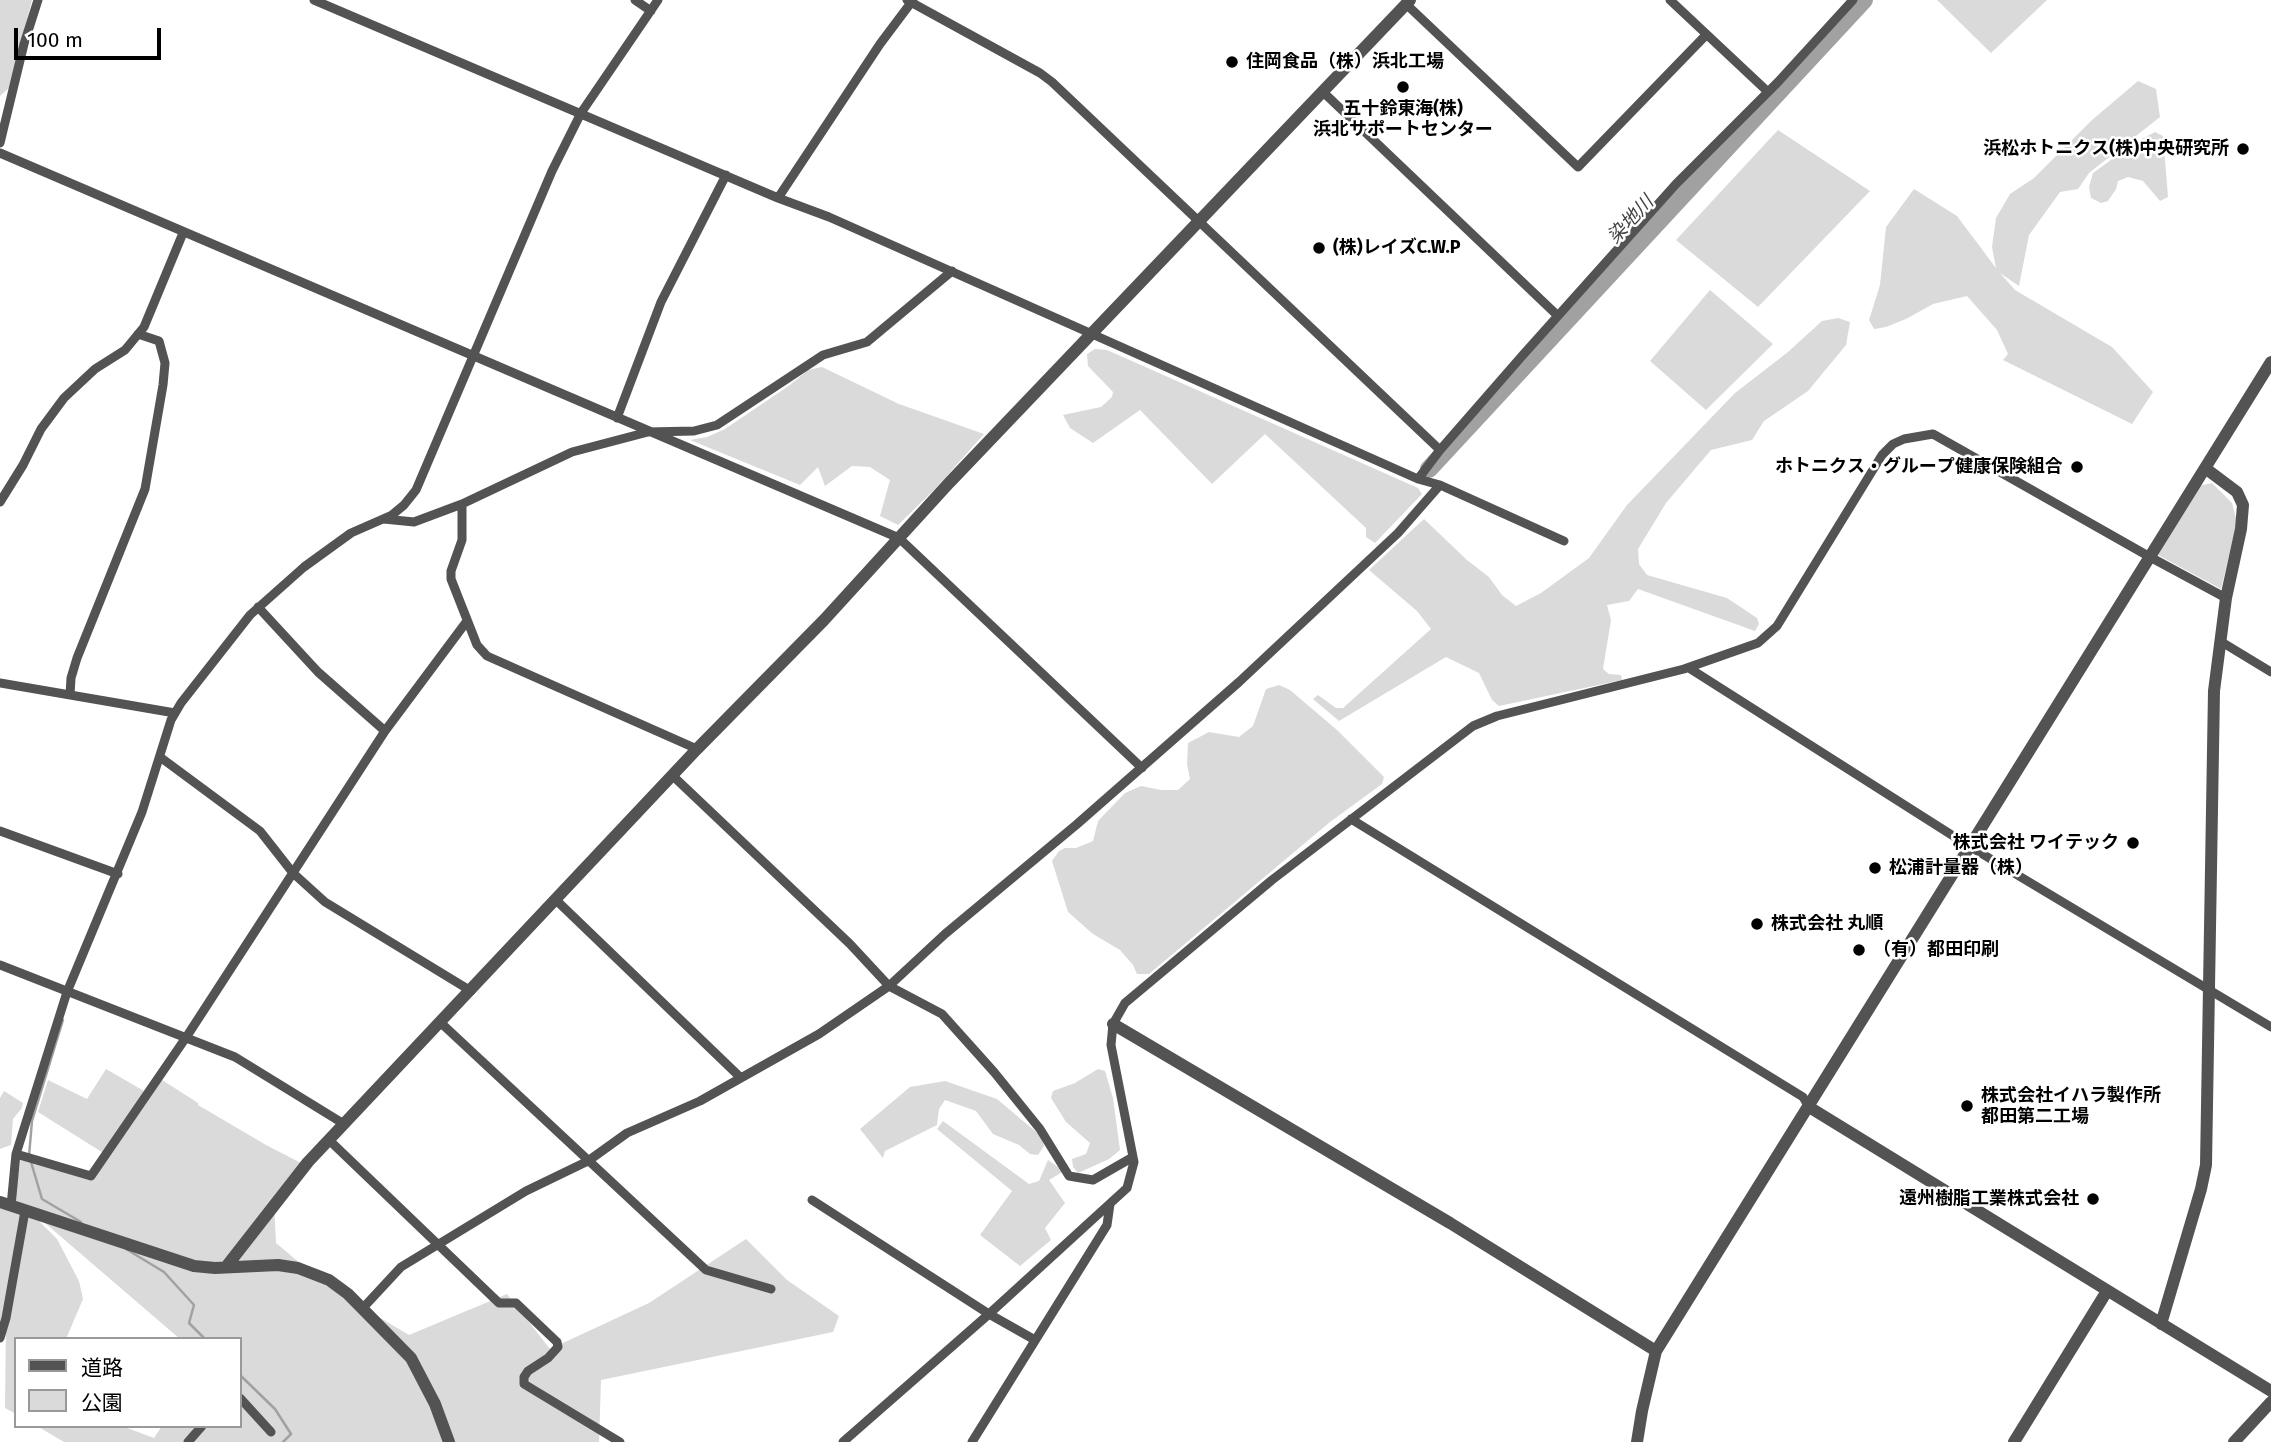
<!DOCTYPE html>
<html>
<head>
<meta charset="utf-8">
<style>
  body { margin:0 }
  #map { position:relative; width:2271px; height:1442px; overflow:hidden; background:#fff; font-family:"Fira Sans","Noto Sans JP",sans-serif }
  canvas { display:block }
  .legend { position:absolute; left:14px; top:1337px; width:228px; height:91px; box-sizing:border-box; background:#fff; border:2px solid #999; margin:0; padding:9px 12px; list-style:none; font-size:21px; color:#000 }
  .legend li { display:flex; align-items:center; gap:14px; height:35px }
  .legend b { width:35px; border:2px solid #999 }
  .scale { position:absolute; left:14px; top:28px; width:147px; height:32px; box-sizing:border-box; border:4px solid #000; border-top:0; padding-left:9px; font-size:21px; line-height:24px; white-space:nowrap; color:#000; -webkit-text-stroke:5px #fff; paint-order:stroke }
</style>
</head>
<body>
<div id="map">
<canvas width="2271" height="1442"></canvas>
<ul class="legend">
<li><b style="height:9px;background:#535353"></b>道路</li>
<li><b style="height:19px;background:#dadada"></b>公園</li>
</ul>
<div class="scale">100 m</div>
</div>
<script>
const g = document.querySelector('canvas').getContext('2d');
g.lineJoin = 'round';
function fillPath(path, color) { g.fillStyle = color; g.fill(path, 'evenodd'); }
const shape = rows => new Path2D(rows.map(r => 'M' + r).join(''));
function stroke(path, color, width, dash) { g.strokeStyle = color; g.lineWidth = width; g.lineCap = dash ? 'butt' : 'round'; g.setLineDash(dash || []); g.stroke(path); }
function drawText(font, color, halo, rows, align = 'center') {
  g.font = font + ' "Fira Sans","Noto Sans JP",sans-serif'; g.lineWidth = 5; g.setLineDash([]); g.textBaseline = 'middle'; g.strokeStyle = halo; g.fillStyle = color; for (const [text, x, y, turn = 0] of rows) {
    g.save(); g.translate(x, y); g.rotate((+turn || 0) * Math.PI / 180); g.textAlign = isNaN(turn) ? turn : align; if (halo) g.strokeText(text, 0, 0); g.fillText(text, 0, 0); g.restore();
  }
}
const green = shape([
  [0,0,32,0,9,88,0,96],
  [1937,0,2047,0,1991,53],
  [2138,81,2156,89,2160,117,2089,173,2078,189,2060,192,2029,235,2019,286,2000,273,2015,290,2112,347,2153,392,2132,424,2003,360,2008,354,1997,330,1967,296,1933,304,1906,319,1886,327,1874,329,1869,320,1880,285,1886,227,1914,189,1957,216,1996,268,1992,247,1996,218,2010,194,2034,178,2092,120],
  [1778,130,1870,191,1758,307,1676,240],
  [2155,132,2163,136,2168,197,2160,201,2143,181,2128,177,2118,181,2116,189,2108,201,2101,203,2091,198,2089,187,2093,173,2136,142],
  [1710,290,1773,344,1706,410,1650,361],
  [1838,318,1850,322,1846,345,1808,391,1764,421,1752,440,1711,450,1666,503,1638,549,1639,564,1647,575,1727,598,1757,618,1759,624,1755,631,1638,589,1629,601,1607,605,1611,620,1603,669,1609,674,1621,675,1622,680,1499,706,1492,700,1479,673,1446,657,1339,721,1313,699,1318,695,1336,708,1343,708,1431,629,1417,611,1369,570,1424,519,1467,560,1489,577,1502,595,1516,606,1541,593,1589,558,1627,505,1735,393,1788,352,1822,321],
  [1095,349,1107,350,1418,488,1422,494,1375,543,1366,537,1366,528,1265,434,1212,484,1140,410,1093,443,1070,428,1063,415,1101,407,1112,397,1113,392,1088,366,1087,354],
  [822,367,899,404,984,434,935,489,898,525,880,516,890,480,870,467,852,466,825,486,818,467,800,485,690,440,707,437,725,429,790,385,808,370],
  [2212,483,2232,503,2237,522,2221,589,2158,555,2198,486],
  [1279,685,1290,690,1337,730,1384,777,1382,784,1330,822,1149,974,1137,974,1133,965,1120,950,1093,934,1068,912,1052,861,1059,851,1065,848,1076,848,1093,841,1098,821,1125,793,1141,786,1161,790,1178,790,1190,779,1187,764,1188,743,1209,732,1239,737,1253,726,1266,689],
  [106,1069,144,1091,105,1154,38,1112,48,1080,87,1099],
  [1098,1069,1105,1071,1113,1098,1120,1150,1109,1159,1078,1173,1073,1167,1072,1159,1086,1154,1090,1143,1066,1122,1051,1098,1053,1091,1075,1083],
  [159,1078,198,1103,198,1105,266,1145,305,1165,274,1204,276,1243,327,1286,409,1335,507,1294,550,1349,649,1303,746,1239,787,1280,839,1316,833,1332,601,1380,599,1442,64,1442,37,1426,122,1426,154,1438,162,1426,240,1426,240,1339,180,1339,31,1211,14,1203,21,1157,93,1179],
  [945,1081,997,1099,1041,1136,1044,1146,1038,1155,1030,1154,1019,1145,993,1134,976,1111,945,1100,939,1109,937,1125,885,1151,883,1158,860,1129,910,1087],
  [4,1091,23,1103,22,1108,13,1119,11,1145,0,1149,0,1098],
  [943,1121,1029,1184,1039,1181,1048,1160,1064,1171,1049,1180,1065,1203,1045,1228,1051,1240,1020,1266,980,1235,1012,1191,937,1129],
  [0,1205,32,1214,57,1239,79,1281,83,1299,66,1339,16,1339,16,1414,5,1408,6,1320,0,1331]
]);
const stream = shape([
  [29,1156,32,1121,63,1020],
  [31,1162,42,1199,81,1222],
  [126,1249,164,1272,194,1305,189,1323,205,1339],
  [240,1375,275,1409,291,1434,283,1442]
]);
const river = shape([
  [1429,469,1864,0]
]);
const minor = shape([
  [314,0,778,198,829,217,1418,479,1440,485,1398,533,1239,682,1076,825,945,934,889,986,819,1034,700,1101,627,1133,588,1161,526,1191,401,1267,362,1309],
  [635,0,651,11],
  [907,0,1040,73,1052,82,1440,450],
  [1670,0,1767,91],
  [1406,4,1578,167,1706,35],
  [1322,91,1558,316],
  [0,143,24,44,38,0],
  [0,153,899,538,1142,768],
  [778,198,880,44,913,0],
  [617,418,661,302,726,175],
  [1418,479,1440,450,1522,356,1676,184,1778,82,1853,0],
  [1440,485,1564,541],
  [0,502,23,465,41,429,64,398,95,369,125,350,144,327,183,233],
  [462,504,462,540,451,571,451,579,477,645,487,656,697,749],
  [384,519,414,522,462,504,572,452,648,432,694,431,717,425,823,355,867,342,952,271],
  [258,607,318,672,385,731],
  [2220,641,2271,672],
  [1689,668,1969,846,2271,1027],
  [0,683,175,713],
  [70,695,71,678,77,658,145,489,163,385,165,363,159,341,138,334],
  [160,757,260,831,293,873,325,902,471,991],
  [673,776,850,944,889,986,942,1014,994,1072,1040,1129,1069,1176,1093,1180,1133,1157],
  [1351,819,1803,1097,1809,1107],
  [0,831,118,874],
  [556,900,741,1078],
  [0,965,235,1057,344,1124],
  [441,1023,706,1270,771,1289],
  [329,1140,499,1303,516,1303,557,1342,558,1347,548,1358,528,1371,524,1377,524,1384,620,1442],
  [16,1154,91,1176,187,1036,385,731,467,621],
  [812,1200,989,1314,1035,1340],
  [11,1206,16,1154,67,992,142,812,171,720,181,703,250,615,304,567,351,533,392,515,404,505,416,490,552,171,581,113,658,0],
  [0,1338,6,1318,25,1211],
  [240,1398,271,1432],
  [188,1442,202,1426],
  [843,1442,989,1314,1127,1188,1134,1162,1111,1045,1113,1024,1125,1003,1272,880,1473,726,1497,716,1684,669,1758,643,1777,626,1882,455,1893,444,1904,439,1933,434,2150,557,2226,598],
  [972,1442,1107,1225,1110,1204]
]);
const tertiary = shape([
  [1113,1024,1450,1223,1656,1351],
  [1809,1107,2271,1391],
  [0,1202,194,1266,215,1268,278,1265,298,1268,329,1280,348,1294,411,1358,435,1404,449,1442],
  [226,1267,308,1162,697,749,824,620,949,483,1410,0],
  [2161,1324,2201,1189,2206,1165,2214,691,2226,598,2241,529,2243,505,2237,492,2205,468],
  [1637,1442,1642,1411,1656,1351,2271,362],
  [2014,1442,2107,1291],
  [2234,1442,2271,1402]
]);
const markers = [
  [1232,62,7,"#000"],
  [1403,87,7,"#000"],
  [2243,149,7,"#000"],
  [1319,248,7,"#000"],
  [2077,467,7,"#000"],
  [2133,843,7,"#000"],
  [1875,868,7,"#000"],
  [1757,924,7,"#000"],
  [1859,950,7,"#000"],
  [1967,1106,7,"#000"],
  [2093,1199,7,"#000"]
];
const poiNames = [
  ["住岡食品（株）浜北工場",1246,62],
  ["五十鈴東海(株)",1403,109,"center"],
  ["浜北サポートセンター",1403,130,"center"],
  ["浜松ホトニクス(株)中央研究所",2229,149,"right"],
  ["(株)レイズC.W.P",1333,248],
  ["ホトニクス・グループ健康保険組合",2063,467,"right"],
  ["株式会社 ワイテック",2119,843,"right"],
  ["松浦計量器（株）",1889,868],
  ["株式会社 丸順",1771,924],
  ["（有）都田印刷",1873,950],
  ["株式会社イハラ製作所",1981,1096],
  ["都田第二工場",1981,1117],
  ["遠州樹脂工業株式会社",2079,1199,"right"]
];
const waterNames = [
  ["染地川",1631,220,-47]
];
fillPath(green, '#dadada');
stroke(stream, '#a1a1a1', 2.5);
stroke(river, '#a1a1a1', 18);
stroke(minor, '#535353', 9);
stroke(tertiary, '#535353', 12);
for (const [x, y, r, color] of markers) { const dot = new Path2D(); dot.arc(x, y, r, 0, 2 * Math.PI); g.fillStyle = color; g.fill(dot); stroke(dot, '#fff', 2.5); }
drawText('bold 18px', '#000', '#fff', poiNames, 'left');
drawText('italic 19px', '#424242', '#fff', waterNames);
</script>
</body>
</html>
